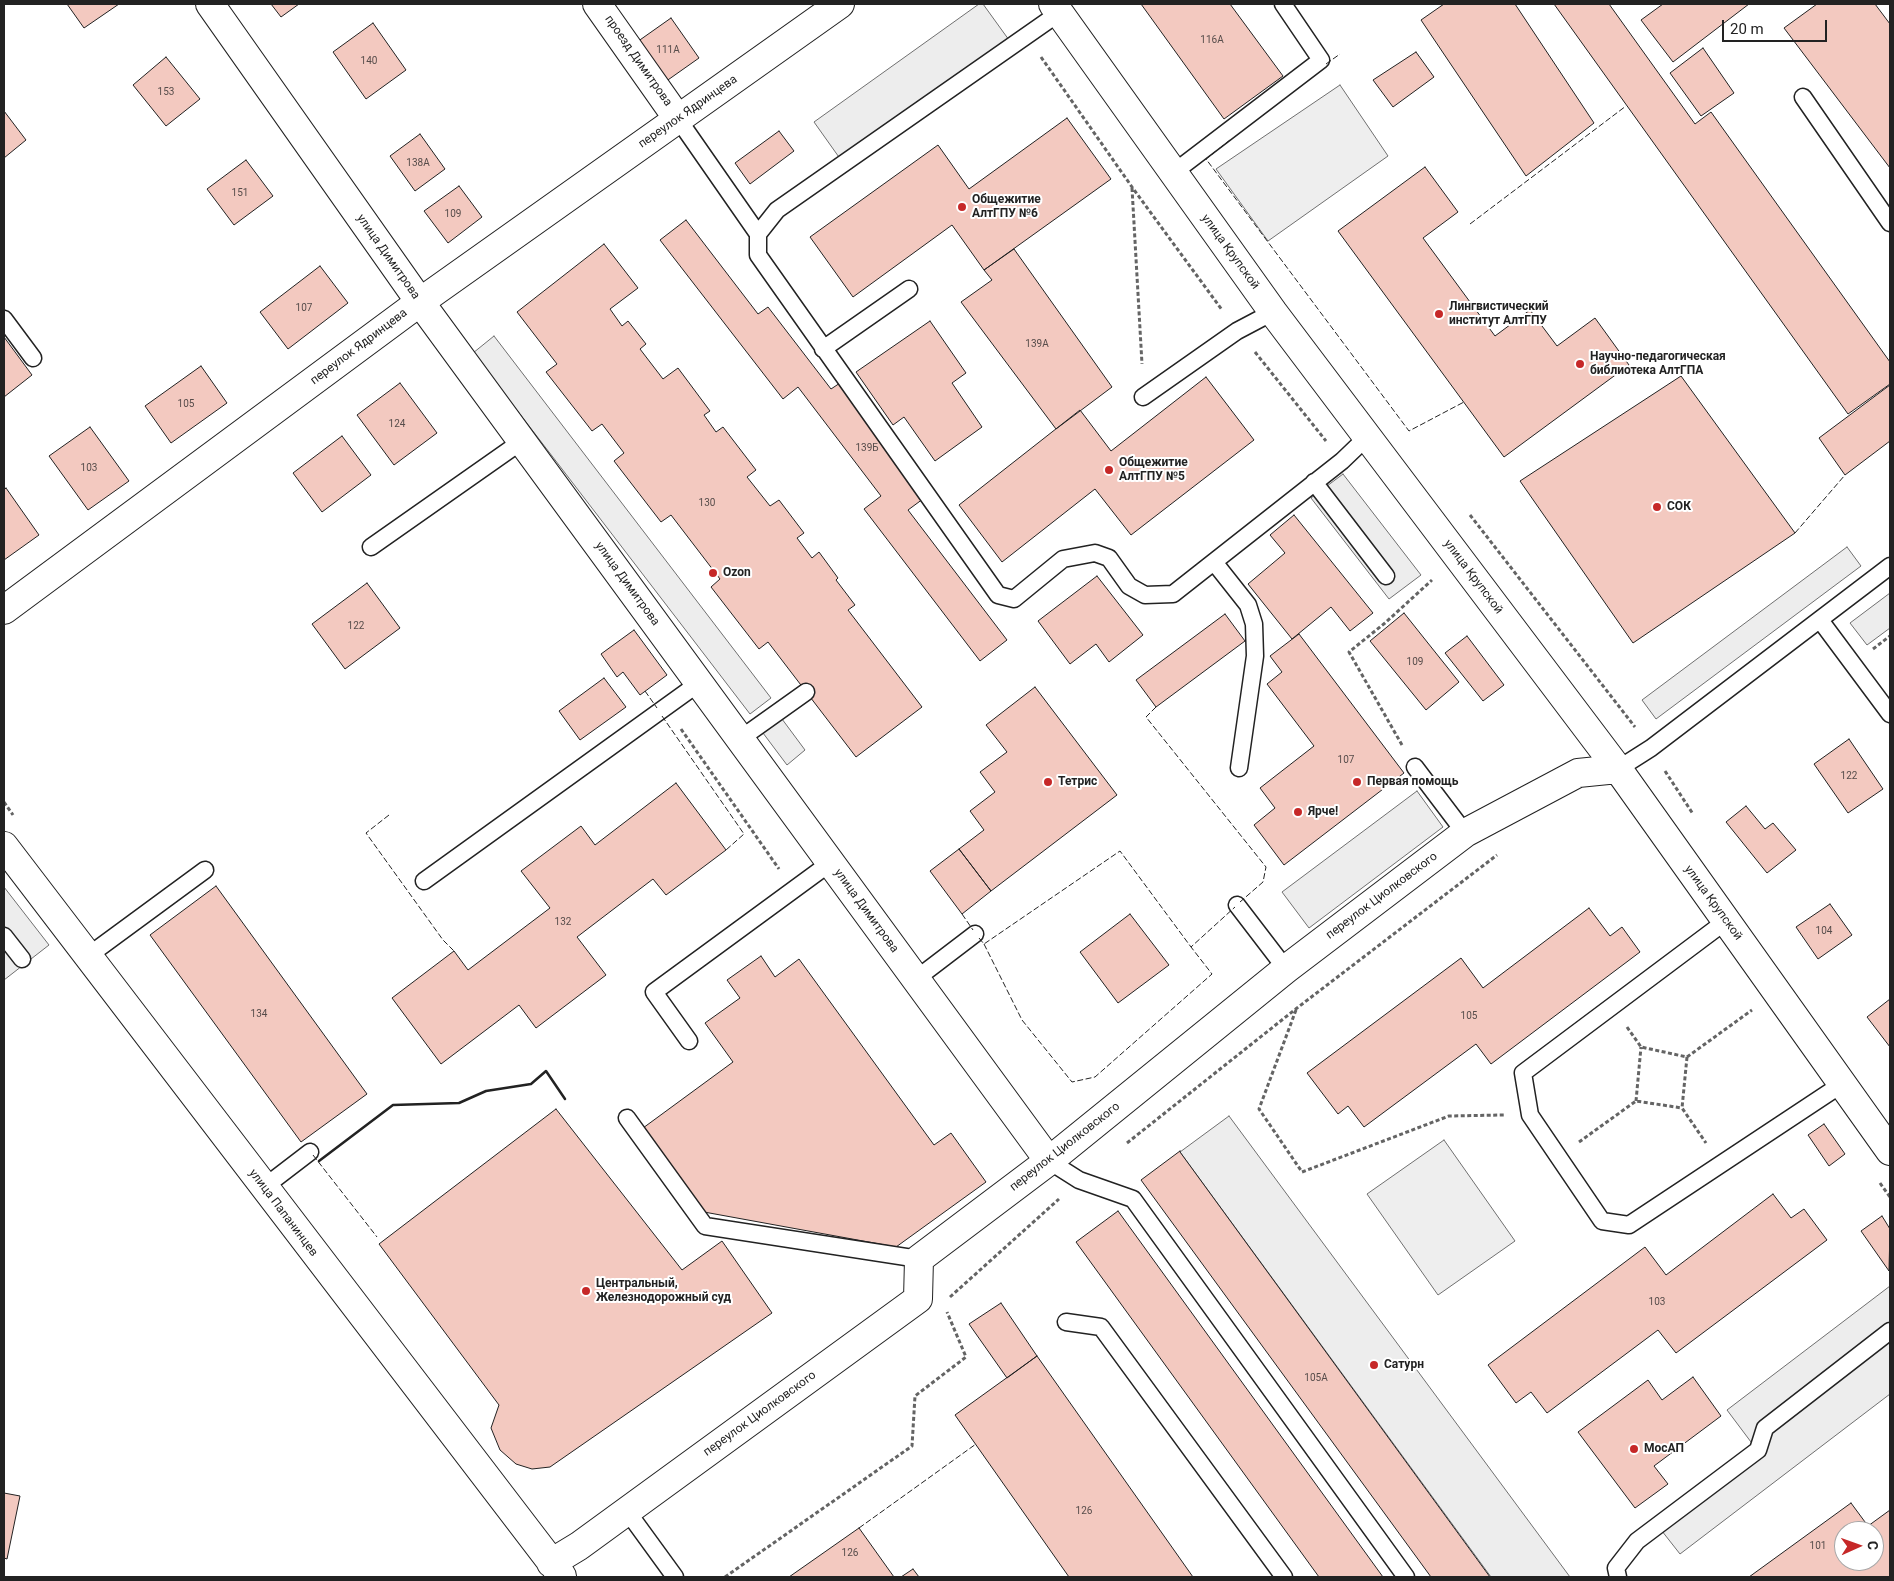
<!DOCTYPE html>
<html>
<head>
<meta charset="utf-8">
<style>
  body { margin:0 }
  #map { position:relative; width:1894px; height:1581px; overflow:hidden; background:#fff; font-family:Roboto,sans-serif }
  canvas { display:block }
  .frame { position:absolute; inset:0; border:5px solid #222; pointer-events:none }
  .north { position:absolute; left:1834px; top:1521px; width:50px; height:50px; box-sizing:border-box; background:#fff; border:1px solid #a7a7a7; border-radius:50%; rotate:88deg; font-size:14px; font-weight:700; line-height:20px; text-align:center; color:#222 }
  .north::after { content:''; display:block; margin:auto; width:18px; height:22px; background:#c62828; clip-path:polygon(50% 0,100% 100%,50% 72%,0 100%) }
  .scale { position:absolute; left:1722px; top:20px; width:105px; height:22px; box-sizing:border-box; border:2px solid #222; border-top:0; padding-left:6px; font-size:15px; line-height:18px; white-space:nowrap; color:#222; -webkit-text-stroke:4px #fff; paint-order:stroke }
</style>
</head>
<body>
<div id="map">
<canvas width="1894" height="1581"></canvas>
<div class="frame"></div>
<div class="north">С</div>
<div class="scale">20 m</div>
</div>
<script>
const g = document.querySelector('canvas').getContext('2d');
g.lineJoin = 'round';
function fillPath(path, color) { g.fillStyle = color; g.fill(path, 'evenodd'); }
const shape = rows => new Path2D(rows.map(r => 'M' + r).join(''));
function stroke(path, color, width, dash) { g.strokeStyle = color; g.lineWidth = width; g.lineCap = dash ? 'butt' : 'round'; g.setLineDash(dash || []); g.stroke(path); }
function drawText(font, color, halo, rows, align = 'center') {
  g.font = font + ' Roboto,sans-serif'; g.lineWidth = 4; g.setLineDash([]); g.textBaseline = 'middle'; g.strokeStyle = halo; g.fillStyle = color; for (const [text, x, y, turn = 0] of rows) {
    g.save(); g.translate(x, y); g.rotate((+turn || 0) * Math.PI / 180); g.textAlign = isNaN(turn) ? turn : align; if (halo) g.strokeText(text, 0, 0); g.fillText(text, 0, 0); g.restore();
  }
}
const green = shape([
  [1340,85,1388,156,1268,241,1216,169,1340,85],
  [1444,1140,1515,1241,1438,1295,1367,1194,1444,1140]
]);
const parking = shape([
  [979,4,983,4,1009,40,841,160,814,122,979,4],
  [494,336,771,698,750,714,473,353,494,336],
  [1343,474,1421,575,1389,599,1311,498,1343,474],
  [1847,547,1861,566,1656,719,1642,700,1847,547],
  [1890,593,1890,628,1867,645,1850,623,1890,593],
  [782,719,805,750,787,765,763,733,782,719],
  [1417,791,1443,827,1309,928,1282,892,1417,791],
  [4,887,49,945,4,980,4,887],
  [1229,1116,1570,1577,1491,1577,1180,1152,1229,1116],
  [1890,1286,1890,1394,1680,1554,1658,1526,1757,1450,1727,1410,1890,1286]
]);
const building = shape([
  [67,4,119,4,84,28,67,4],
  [271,4,299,4,281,17,271,4],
  [1141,4,1230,4,1283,76,1224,119,1141,4],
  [1444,4,1515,4,1594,123,1526,176,1421,20,1444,4],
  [1554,4,1609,4,1695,124,1711,112,1890,362,1890,384,1848,414,1554,4],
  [1663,4,1749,4,1673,62,1641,20,1663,4],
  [1817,4,1875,4,1890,24,1890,168,1784,28,1817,4],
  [671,18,699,58,665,82,637,42,671,18],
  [373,23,406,70,366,99,333,52,373,23],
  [1703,48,1734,93,1701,116,1670,73,1703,48],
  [1416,52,1434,77,1393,107,1373,80,1416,52],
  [166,57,200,99,166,126,133,85,166,57],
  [4,111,26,140,4,158,4,111],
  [1067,118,1111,179,984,270,952,225,853,297,810,237,938,145,969,189,1067,118],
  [779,131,794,151,750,184,735,163,779,131],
  [420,134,445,169,415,191,390,156,420,134],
  [246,160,273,196,234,225,207,189,246,160],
  [1425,167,1458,212,1423,238,1495,336,1530,310,1557,346,1595,318,1629,365,1504,457,1338,231,1425,167],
  [459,186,482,217,448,243,424,211,459,186],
  [686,220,758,314,768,307,831,389,840,383,927,496,908,510,1007,640,980,661,864,509,881,496,798,387,783,399,660,240,686,220],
  [604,244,638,288,610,309,622,326,628,321,646,344,640,349,663,379,678,368,710,411,704,415,716,432,723,427,756,470,747,477,770,506,779,500,804,533,797,538,812,558,819,552,838,578,836,580,855,605,848,610,922,707,856,757,768,642,759,649,711,587,720,579,671,515,661,522,614,461,624,453,602,424,592,431,546,372,557,364,517,312,604,244],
  [1014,249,1112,387,1056,429,961,302,992,280,984,270,1014,249],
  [320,266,348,303,288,349,260,312,320,266],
  [930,321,966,373,952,383,982,427,935,461,904,417,893,425,856,372,930,321],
  [4,337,32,375,4,397,4,337],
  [201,366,227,403,171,443,145,406,201,366],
  [1681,376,1795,533,1633,643,1520,481,1681,376],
  [1206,377,1254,440,1131,535,1095,489,1002,562,959,505,1080,410,1111,451,1206,377],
  [400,383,437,433,394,465,357,415,400,383],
  [1890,385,1890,441,1845,475,1819,438,1890,385],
  [90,427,129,481,88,510,49,456,90,427],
  [342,436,371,475,322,512,293,473,342,436],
  [6,488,39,535,4,560,4,490,6,488],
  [1294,515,1373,613,1350,631,1331,607,1292,639,1248,584,1285,553,1270,535,1294,515],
  [1097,576,1143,635,1109,662,1096,644,1070,664,1038,621,1097,576],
  [367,583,400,628,345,669,312,624,367,583],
  [1404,613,1459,682,1426,710,1370,641,1404,613],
  [1225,614,1245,641,1156,707,1136,680,1225,614],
  [634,630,667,675,640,695,623,672,617,677,601,654,634,630],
  [1299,634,1404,773,1284,865,1254,825,1275,808,1260,788,1314,746,1267,684,1282,672,1270,656,1299,634],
  [1467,636,1504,685,1483,701,1445,653,1467,636],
  [604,678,626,707,580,740,559,711,604,678],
  [1035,687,1117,795,991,891,959,849,984,830,970,811,995,792,980,772,1007,752,986,725,1035,687],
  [1849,739,1883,789,1848,813,1814,764,1849,739],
  [676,783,726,850,666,895,653,879,577,937,606,975,536,1028,519,1005,441,1064,392,998,454,951,468,970,550,908,521,871,581,826,595,845,676,783],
  [1746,806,1765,829,1773,823,1796,850,1767,873,1726,822,1746,806],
  [959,849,991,891,962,914,930,871,959,849],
  [216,886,367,1094,301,1142,150,935,216,886],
  [1830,904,1852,935,1818,959,1796,927,1830,904],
  [1589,908,1610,936,1622,927,1640,952,1491,1064,1476,1044,1364,1127,1348,1106,1338,1114,1307,1073,1461,958,1483,988,1589,908],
  [1130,914,1169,965,1118,1003,1080,952,1130,914],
  [761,956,775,977,799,959,934,1145,951,1133,986,1182,896,1247,704,1212,643,1128,733,1062,705,1023,740,998,727,980,761,956],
  [1890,999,1890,1047,1867,1017,1890,999],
  [556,1109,682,1270,722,1241,772,1313,550,1467,532,1469,516,1464,500,1450,491,1428,499,1405,379,1244,556,1109],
  [1824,1124,1845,1154,1829,1166,1808,1135,1824,1124],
  [1180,1151,1180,1152,1490,1577,1431,1577,1141,1180,1180,1151],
  [1773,1194,1791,1218,1804,1209,1827,1240,1676,1353,1658,1330,1547,1413,1531,1392,1516,1403,1488,1365,1645,1247,1666,1275,1773,1194],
  [1118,1211,1383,1577,1319,1577,1076,1242,1118,1211],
  [1882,1216,1890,1229,1889,1271,1861,1231,1882,1216],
  [1001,1303,1037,1356,1007,1378,969,1324,1001,1303],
  [1037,1356,1193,1577,1069,1577,955,1415,1037,1356],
  [1693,1377,1721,1416,1654,1466,1668,1484,1635,1508,1578,1432,1648,1380,1662,1400,1693,1377],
  [4,1493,20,1496,7,1559,4,1558,4,1493],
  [1851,1503,1868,1526,1890,1510,1890,1577,1749,1577,1851,1503],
  [1844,1531,1874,1531,1874,1561,1844,1561,1844,1531],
  [859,1528,894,1577,789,1577,859,1528],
  [913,1569,919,1577,901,1577,913,1569]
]);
const path = shape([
  [1041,57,1132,187,1222,310],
  [1132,188,1142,364],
  [1255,352,1326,441],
  [1470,515,1635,727],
  [1873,649,1890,636],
  [681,729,779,869],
  [1402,745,1349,652,1385,623,1432,580],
  [1665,771,1693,814],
  [4,802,13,815],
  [1296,1010,1259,1109,1302,1172,1449,1116,1504,1115],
  [1627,1027,1641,1047,1687,1057,1682,1108,1706,1143],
  [1687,1057,1752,1010],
  [1636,1101,1641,1047],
  [1579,1142,1636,1101,1682,1108],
  [1127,1143,1297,1008,1497,855],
  [1880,1183,1890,1197],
  [950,1297,1059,1199],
  [725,1577,912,1446,915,1396,966,1357,947,1312]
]);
const service = shape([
  [1803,97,1890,223],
  [678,119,758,234,758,255,998,595,1014,599,1063,559,1095,553,1109,558,1129,586,1145,595,1173,594,1342,461,1367,437],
  [1173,173,1321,60,1283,4],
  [758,234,777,210,1059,13],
  [4,319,33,358],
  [823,349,909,289],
  [1143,397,1237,331,1273,312],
  [1314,482,1386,576],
  [371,547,522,441],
  [1214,562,1248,605,1254,624,1255,656,1239,768],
  [1820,620,1890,714],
  [740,739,806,692],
  [1415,767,1465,833],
  [1618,769,1651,748,1890,566],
  [424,881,699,683],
  [1237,905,1286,969],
  [1726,921,1523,1073,1530,1115,1602,1221,1629,1225,1842,1084],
  [4,936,22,959],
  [88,956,205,870],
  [916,979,975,934],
  [689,1041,654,992,830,863],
  [627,1118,705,1226,919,1259],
  [1049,1161,1079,1180,1133,1199,1406,1577],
  [263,1188,310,1152],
  [1066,1322,1101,1327,1284,1577],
  [627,1511,675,1577],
  [1618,1577,1616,1568,1637,1541,1758,1450,1765,1428,1890,1331]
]);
const minor = shape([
  [210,4,420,302,1049,1161],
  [597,4,678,119],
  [1053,4,1273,312,1618,769,1890,1151],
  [4,610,420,302,840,4],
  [4,846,562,1576],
  [551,1563,579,1546,918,1299,919,1259,1049,1161,1286,969,1465,833,1578,773,1618,769]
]);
const fence = shape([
  [1326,64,1340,54],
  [1230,140,1206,159,1409,431,1464,402],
  [1470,224,1626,106],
  [1795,533,1845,475],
  [645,691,657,708],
  [1156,707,1146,717,1266,867,1263,882,1240,902],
  [662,716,744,834,726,850],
  [389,815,366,833,443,940,454,951],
  [962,914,973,930],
  [979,938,984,944,1120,851,1191,947,1235,907],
  [984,944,1022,1020,1072,1082,1095,1077,1212,974,1191,947],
  [313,1155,377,1237],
  [859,1528,976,1444]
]);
const wall = shape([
  [319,1161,393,1105,459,1103,486,1091,531,1084,546,1071,565,1099]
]);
const markers = [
  [962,207,5,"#c62828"],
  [1439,314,5,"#c62828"],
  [1580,364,5,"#c62828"],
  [1109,470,5,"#c62828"],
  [1657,507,5,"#c62828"],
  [713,573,5,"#c62828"],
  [1048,782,5,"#c62828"],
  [1357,782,5,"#c62828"],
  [1298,812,5,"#c62828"],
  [586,1291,5,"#c62828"],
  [1374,1365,5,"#c62828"],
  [1634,1449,5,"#c62828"]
];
const numberNames = [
  ["116А",1212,40],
  ["111А",668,50],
  ["140",369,61],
  ["153",166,92],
  ["138А",418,163],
  ["151",240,193],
  ["109",453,214],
  ["107",304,308],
  ["139А",1037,344],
  ["105",186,404],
  ["124",397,424],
  ["139Б",867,448],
  ["103",89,468],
  ["130",707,503],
  ["122",356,626],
  ["109",1415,662],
  ["107",1346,760],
  ["122",1849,776],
  ["132",563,922],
  ["104",1824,931],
  ["134",259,1014],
  ["105",1469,1016],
  ["103",1657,1302],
  ["105А",1316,1378],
  ["126",1084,1511],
  ["101",1818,1546],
  ["126",850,1553]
];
const streetNames = [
  ["проезд Димитрова",638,61,55],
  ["переулок Ядринцева",688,112,-35],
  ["улица Крупской",1230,252,54],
  ["улица Димитрова",388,257,55],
  ["переулок Ядринцева",359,347,-37],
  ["улица Крупской",1473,577,53],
  ["улица Димитрова",627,584,54],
  ["переулок Циолковского",1382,896,-37],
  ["улица Крупской",1713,903,54],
  ["улица Димитрова",866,911,54],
  ["переулок Циолковского",1065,1147,-38],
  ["улица Папанинцев",283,1213,53],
  ["переулок Циолковского",760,1414,-36]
];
const poiNames = [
  ["Общежитие",972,200],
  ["АлтГПУ №6",972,214],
  ["Лингвистический",1449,307],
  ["институт АлтГПУ",1449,321],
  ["Научно-педагогическая",1590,357],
  ["библиотека АлтГПА",1590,371],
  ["Общежитие",1119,463],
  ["АлтГПУ №5",1119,477],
  ["СОК",1667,507],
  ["Ozon",723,573],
  ["Тетрис",1058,782],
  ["Первая помощь",1367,782],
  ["Ярче!",1308,812],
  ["Центральный,",596,1284],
  ["Железнодорожный суд",596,1298],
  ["Сатурн",1384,1365],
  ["МосАП",1644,1449]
];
fillPath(green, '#eee');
stroke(green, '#6f6f6f', 1);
fillPath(parking, '#ededed');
stroke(parking, '#6f6f6f', 1);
fillPath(building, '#f3c9c0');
stroke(building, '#222', 1);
stroke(service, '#222', 19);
stroke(minor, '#222', 30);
stroke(path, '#646464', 3, [4, 2.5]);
stroke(service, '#fff', 16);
stroke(minor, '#fff', 28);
stroke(fence, '#222', 1, [6, 2.5]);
stroke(wall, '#222', 2.5);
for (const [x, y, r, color] of markers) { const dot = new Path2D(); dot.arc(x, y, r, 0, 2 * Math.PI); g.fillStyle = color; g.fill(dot); stroke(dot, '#fff', 2); }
drawText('10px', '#564c4a', null, numberNames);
drawText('12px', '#222', '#fff', streetNames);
drawText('bold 12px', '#222', '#fff', poiNames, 'left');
</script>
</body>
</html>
